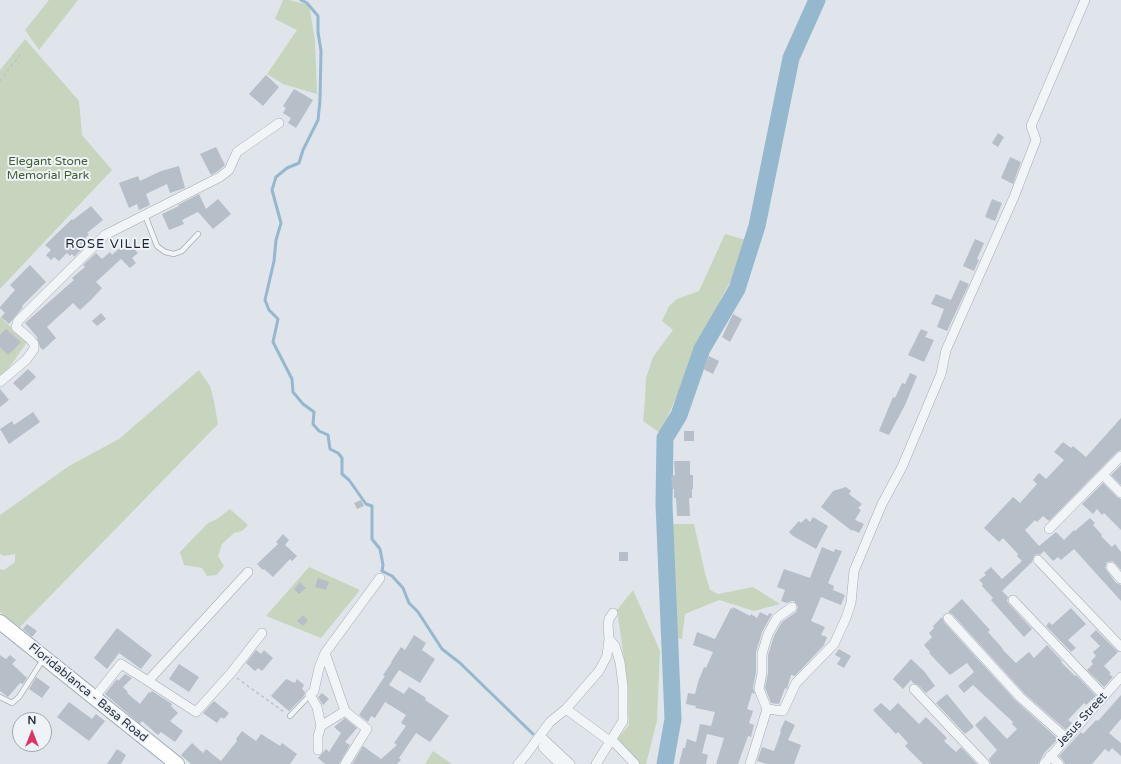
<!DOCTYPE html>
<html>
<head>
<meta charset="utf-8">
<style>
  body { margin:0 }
  #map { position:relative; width:1121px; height:764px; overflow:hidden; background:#dfe5ea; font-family:"Varela Round",sans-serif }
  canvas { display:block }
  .north { position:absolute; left:12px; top:712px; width:40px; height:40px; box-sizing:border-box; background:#eff3f7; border:1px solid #9fa7af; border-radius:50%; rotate:0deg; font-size:11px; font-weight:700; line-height:16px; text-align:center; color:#263443 }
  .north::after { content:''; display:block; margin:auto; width:14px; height:18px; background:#dd3563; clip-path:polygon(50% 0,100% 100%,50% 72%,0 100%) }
</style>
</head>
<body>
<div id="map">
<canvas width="1121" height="764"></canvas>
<div class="north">N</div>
</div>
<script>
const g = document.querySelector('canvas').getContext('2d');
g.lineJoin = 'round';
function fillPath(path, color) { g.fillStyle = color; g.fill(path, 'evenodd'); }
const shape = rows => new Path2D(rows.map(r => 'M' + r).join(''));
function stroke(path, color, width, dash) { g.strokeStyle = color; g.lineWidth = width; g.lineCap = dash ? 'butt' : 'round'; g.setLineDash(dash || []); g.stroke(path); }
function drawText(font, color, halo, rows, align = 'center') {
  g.font = font + ' "Varela Round",sans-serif'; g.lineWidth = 4; g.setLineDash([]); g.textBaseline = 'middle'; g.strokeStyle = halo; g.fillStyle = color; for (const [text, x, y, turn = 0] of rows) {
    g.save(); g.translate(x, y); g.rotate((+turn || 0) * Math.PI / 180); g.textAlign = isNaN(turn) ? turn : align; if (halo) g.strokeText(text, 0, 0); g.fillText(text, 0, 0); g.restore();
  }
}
const green = shape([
  [49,0,78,0,39,50,25,30],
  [283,0,289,0,309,5,315,40,317,94,283,84,267,74,297,30,275,19],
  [25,39,79,101,82,135,112,170,0,289,0,70],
  [725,234,746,240,739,266,721,299,660,433,643,421,645,399,646,378,653,357,673,330,662,321,669,306,677,299,699,291],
  [0,317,27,342,9,368,0,376],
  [199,370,210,386,214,401,218,424,20,627,0,612,0,569,4,570,15,562,15,554,4,556,0,554,0,515,69,466,119,439],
  [230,509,248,525,242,531,234,533,222,544,218,556,224,566,217,575,207,576,202,568,184,565,180,552,208,523,217,519],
  [668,524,694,524,706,577,710,590,718,594,753,587,780,604,754,611,719,600,685,614,682,639,672,637],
  [309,567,360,590,321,638,266,616],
  [633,590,660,651,657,721,646,764,632,764,618,738,629,725,625,666,617,610],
  [433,751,452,764,425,764]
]);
const stream = shape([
  [301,0,307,3,318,16,318,32,321,51,320,100,318,120,303,150,299,163,287,168,276,177,272,190,281,223,276,240,274,261,265,300,269,310,278,319,273,342,292,379,293,392,303,404,314,412,313,424,319,431,328,435,330,449,338,453,342,458,342,474,349,480,366,504,372,506,372,539,380,549,383,565,382,571,392,576,403,588,409,603,418,612,442,649,460,663,533,734]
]);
const river = shape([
  [665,764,673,719,664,504,665,438,679,415,702,349,737,289,757,226,791,58,817,0]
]);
const building = shape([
  [266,75,279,87,263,106,249,94],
  [294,89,313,100,296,128,288,123,291,118,283,113,286,108,283,106],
  [998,133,1004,137,998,147,992,143],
  [216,147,225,165,218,171,211,175,200,154],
  [1010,157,1021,162,1013,184,1001,178],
  [179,166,185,188,170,193,167,184,146,194,150,205,139,210,137,204,129,208,119,183,138,176,140,181,161,171],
  [199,194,206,209,218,199,231,214,213,229,198,212,182,220,184,224,169,230,162,214,179,206,178,205],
  [992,199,1002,203,995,221,985,217],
  [91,206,103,220,87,233,89,234,85,239,87,240,85,242,87,244,74,257,72,254,70,256,67,253,59,261,54,257,51,260,46,255,51,250,45,245,72,219,73,220],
  [975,239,984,243,977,259,979,260,974,271,963,266],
  [127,241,138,253,132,258,136,263,130,268,121,259,96,282,102,288,91,300,80,310,73,303,49,325,47,327,56,338,43,350,40,347,37,338,38,338,25,323,74,280,72,278,85,267,83,265,96,253,102,259,110,252,112,255],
  [30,265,46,282,22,306,23,307,9,324,1,317,5,313,0,308,0,307,15,290,10,285],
  [960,280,969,284,947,331,937,327,944,309,931,304,936,294,951,300],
  [101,313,106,319,97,326,92,321],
  [733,314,742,319,730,342,722,337],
  [6,329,21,342,8,355,0,347,0,335],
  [921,329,928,332,925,337,934,340,924,362,908,355],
  [709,356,719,361,713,374,703,369],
  [28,369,36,377,21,391,13,383],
  [910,373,917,376,905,405,889,435,879,431,893,397,895,398,902,383,905,384],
  [0,389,9,400,0,407],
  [33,412,40,422,9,444,0,429,12,421,14,425],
  [1121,418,1121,450,1117,452,1049,521,1043,516,1037,522,1035,520,1025,530,1039,546,1056,532,1064,540,1074,530,1075,531,1090,518,1095,523,1093,525,1102,535,1101,536,1112,547,1115,544,1121,552,1121,570,1113,561,1107,562,1105,568,1116,583,1121,585,1121,601,1074,549,1061,560,1058,557,1053,561,1044,551,1040,555,1037,554,1034,556,1032,562,1002,591,1008,597,1007,601,1009,604,1032,629,1024,637,991,600,993,598,982,586,983,584,979,580,986,575,984,573,991,567,1002,579,1022,561,1017,556,1018,554,1003,538,999,542,984,528,1013,497,1020,503,1037,484,1033,480,1039,473,1046,479,1064,460,1054,452,1063,442,1071,448,1073,446,1086,457],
  [684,431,694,431,694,441,684,441],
  [674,461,690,461,690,475,693,475,693,489,692,489,692,498,689,498,690,516,677,516,676,498,674,498,674,489,672,489,671,476,675,475],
  [1121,465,1121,485,1111,475],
  [1103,483,1117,497,1121,499,1121,530,1104,513,1102,515,1097,509,1093,514,1082,504],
  [846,487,851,491,849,494,862,504,858,508,861,510,855,520,864,524,859,533,853,530,852,531,821,507,833,491],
  [361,500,364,506,357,509,354,503],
  [813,517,828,526,816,549,793,536,789,532,799,521,801,523,806,518,810,522],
  [283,534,289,540,285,545,297,556,292,561,290,559,273,577,264,569,263,570,257,564,278,544,276,542],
  [822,547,834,552,835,549,842,551,828,583,834,586,833,590,845,595,841,605,821,597,811,621,825,627,821,635,827,637,824,645,795,676,791,675,787,689,785,688,779,704,771,703,765,688,768,673,768,655,774,636,782,622,796,612,798,607,794,601,791,601,787,603,781,601,785,590,777,587,784,569,810,578],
  [619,552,628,552,628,561,619,561],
  [318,578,329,582,326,590,315,587],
  [300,582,306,588,299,594,294,589],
  [962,599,990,630,988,632,1003,649,1002,649,1016,663,1029,652,1034,658,1047,645,1062,661,1061,662,1075,676,1076,675,1096,696,1086,705,1084,703,1068,720,1072,723,1066,730,1024,693,952,614,948,612],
  [733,607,750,616,751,614,757,618,760,612,768,616,769,613,772,614,762,632,756,652,756,672,753,688,755,694,752,693,747,709,753,711,749,723,754,725,751,737,748,736,738,764,716,764,724,738,707,734,702,753,708,755,706,764,679,764,683,748,685,748,687,739,696,742,700,724,711,726,715,712,695,708,696,706,686,704,688,693,695,694,698,682,704,667,706,668,713,652,693,645,697,632,715,639,731,608,733,609],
  [1071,608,1086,624,1068,640,1076,648,1071,652,1046,626,1049,622,1052,625],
  [303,615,308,620,303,626,297,621],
  [942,617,944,622,1016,701,1058,739,1045,752,1038,764,991,764,989,759,997,750,975,725,985,716,1007,739,1017,729,1012,724,1013,722,973,685,964,693,958,686,974,672,967,663,950,675,929,653,930,652,924,645,932,637,929,633,934,628,933,626],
  [27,624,37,631,32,637,23,629],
  [117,628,152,655,141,669,119,653,107,669,94,658],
  [1096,630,1118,652,1104,666,1111,673,1109,674,1113,677,1104,687,1087,670,1093,664,1091,661,1096,656,1093,652,1100,646,1090,636],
  [414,635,426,643,422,650,435,659,420,683,399,670,389,685,404,694,409,687,426,698,425,700,449,716,430,742,416,733,399,758,401,760,397,764,352,764,363,746,381,759,397,745,394,743,406,726,401,723,406,715,385,702,375,718,371,716,368,722,359,715,385,676,383,675,392,662,391,662,401,647,405,650],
  [839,649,851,656,844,668,837,664,841,658,835,655],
  [256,650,261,654,264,650,273,658,262,671,258,668,255,671,246,663],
  [0,655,6,659,10,655,16,660,12,664,27,678,23,684,20,683,8,697,0,691],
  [911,659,924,671,935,686,926,693,918,685,913,683,911,680,903,689,893,679],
  [179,664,199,677,189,692,169,679],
  [125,674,132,678,123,687,128,692,127,693,140,704,149,692,150,693,152,691,172,704,171,706,178,713,170,721,183,731,175,742,161,732,158,735,142,721,140,724,105,694,117,679,118,681],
  [36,677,50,687,42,698,29,689],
  [286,679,295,683,297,679,304,685,302,689,305,692,304,696,289,711,271,696],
  [322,693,329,699,323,705,318,697],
  [947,694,974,727,965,734,936,703],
  [1121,695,1121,719,1109,733,1121,743,1121,756,1112,748,1109,752,1105,749,1092,764,1065,764,1063,760,1059,756,1081,732,1083,734,1096,720,1098,721],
  [214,701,229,713,224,719,221,717,217,723,203,713],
  [69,702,92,719,96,714,105,721,89,741,57,717],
  [881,703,890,711,898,703,919,724,926,717,947,738,944,741,956,752,961,747,977,764,923,764,905,746,908,743,898,732,896,734,873,710],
  [345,718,357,728,345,742,350,745,339,764,325,764,318,758,326,749,329,752,341,733,334,727],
  [785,720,795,725,788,740,801,745,794,764,767,764,757,761,762,747,774,751,781,732,780,731],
  [242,731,256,741,261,734,280,746,282,743,297,754,290,764,191,764,181,755,192,743,203,753,206,749,221,761,237,741,236,739],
  [117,749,126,755,121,764,107,764]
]);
const path = shape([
  [0,81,22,52],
  [237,678,284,712]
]);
const service = shape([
  [145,215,157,246,165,252,174,254,182,251,198,234],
  [0,697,12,703,19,697,44,658],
  [290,716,310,695]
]);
const minor = shape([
  [0,382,26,360,34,349,34,344,30,339,16,327,18,321,105,235,220,177,229,170,237,152,279,123],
  [1103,475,1121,493],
  [1049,529,1121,456],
  [1038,560,1121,647],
  [1111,567,1121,579],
  [1013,600,1104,696],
  [948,618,1020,697,1066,738],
  [325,653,380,578],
  [148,681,196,712,231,673,262,633],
  [914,689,985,764],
  [94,698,121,664,148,681,248,572],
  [566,709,611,742,615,743,635,764],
  [767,709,783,711,796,683,834,644,846,618,851,603,854,571,882,504,902,467,941,374,946,350,1014,197,1036,140,1031,126,1085,0],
  [321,726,317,707,310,695,314,691,319,668,325,653,345,711,367,729,345,764],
  [540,736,570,764],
  [543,747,560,764],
  [318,750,318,736,321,726,345,711],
  [1050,756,1059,764],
  [518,764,525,756,550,722,566,709,599,671,607,656,609,639,608,625,609,619,613,613],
  [596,764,623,721,623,686,620,662,615,646,609,639],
  [750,764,767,709,759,689,762,673,762,654,768,634,777,618,792,607],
  [1044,764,1121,677]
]);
const primary = shape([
  [0,622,177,764]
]);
const parkNames = [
  ["Elegant Stone",48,162],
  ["Memorial Park",48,176]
];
const streetNames = [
  ["Floridablanca - Basa Road",88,693,39],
  ["Jesus Street",1082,720,-48]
];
const neighbourhoodNames = [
  ["ROSE VILLE",108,245]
];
fillPath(green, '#c7d5bf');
stroke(stream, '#96b8ce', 3);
stroke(river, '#96b8ce', 17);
fillPath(building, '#b6bec8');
stroke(service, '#a4acb5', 6);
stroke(minor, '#a4acb5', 10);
stroke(primary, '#9dabb7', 16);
stroke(path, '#bdc3c9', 1.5, [3, 3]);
stroke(service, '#f2f5f8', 4.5);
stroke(minor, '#f2f5f8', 9);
stroke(primary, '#fff', 14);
drawText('12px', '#406032', '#eff3f7', parkNames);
drawText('12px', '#263443', '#eff3f7', streetNames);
g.letterSpacing = '1px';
drawText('13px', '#182534', '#eff3f7', neighbourhoodNames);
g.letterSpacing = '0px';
</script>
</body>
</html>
